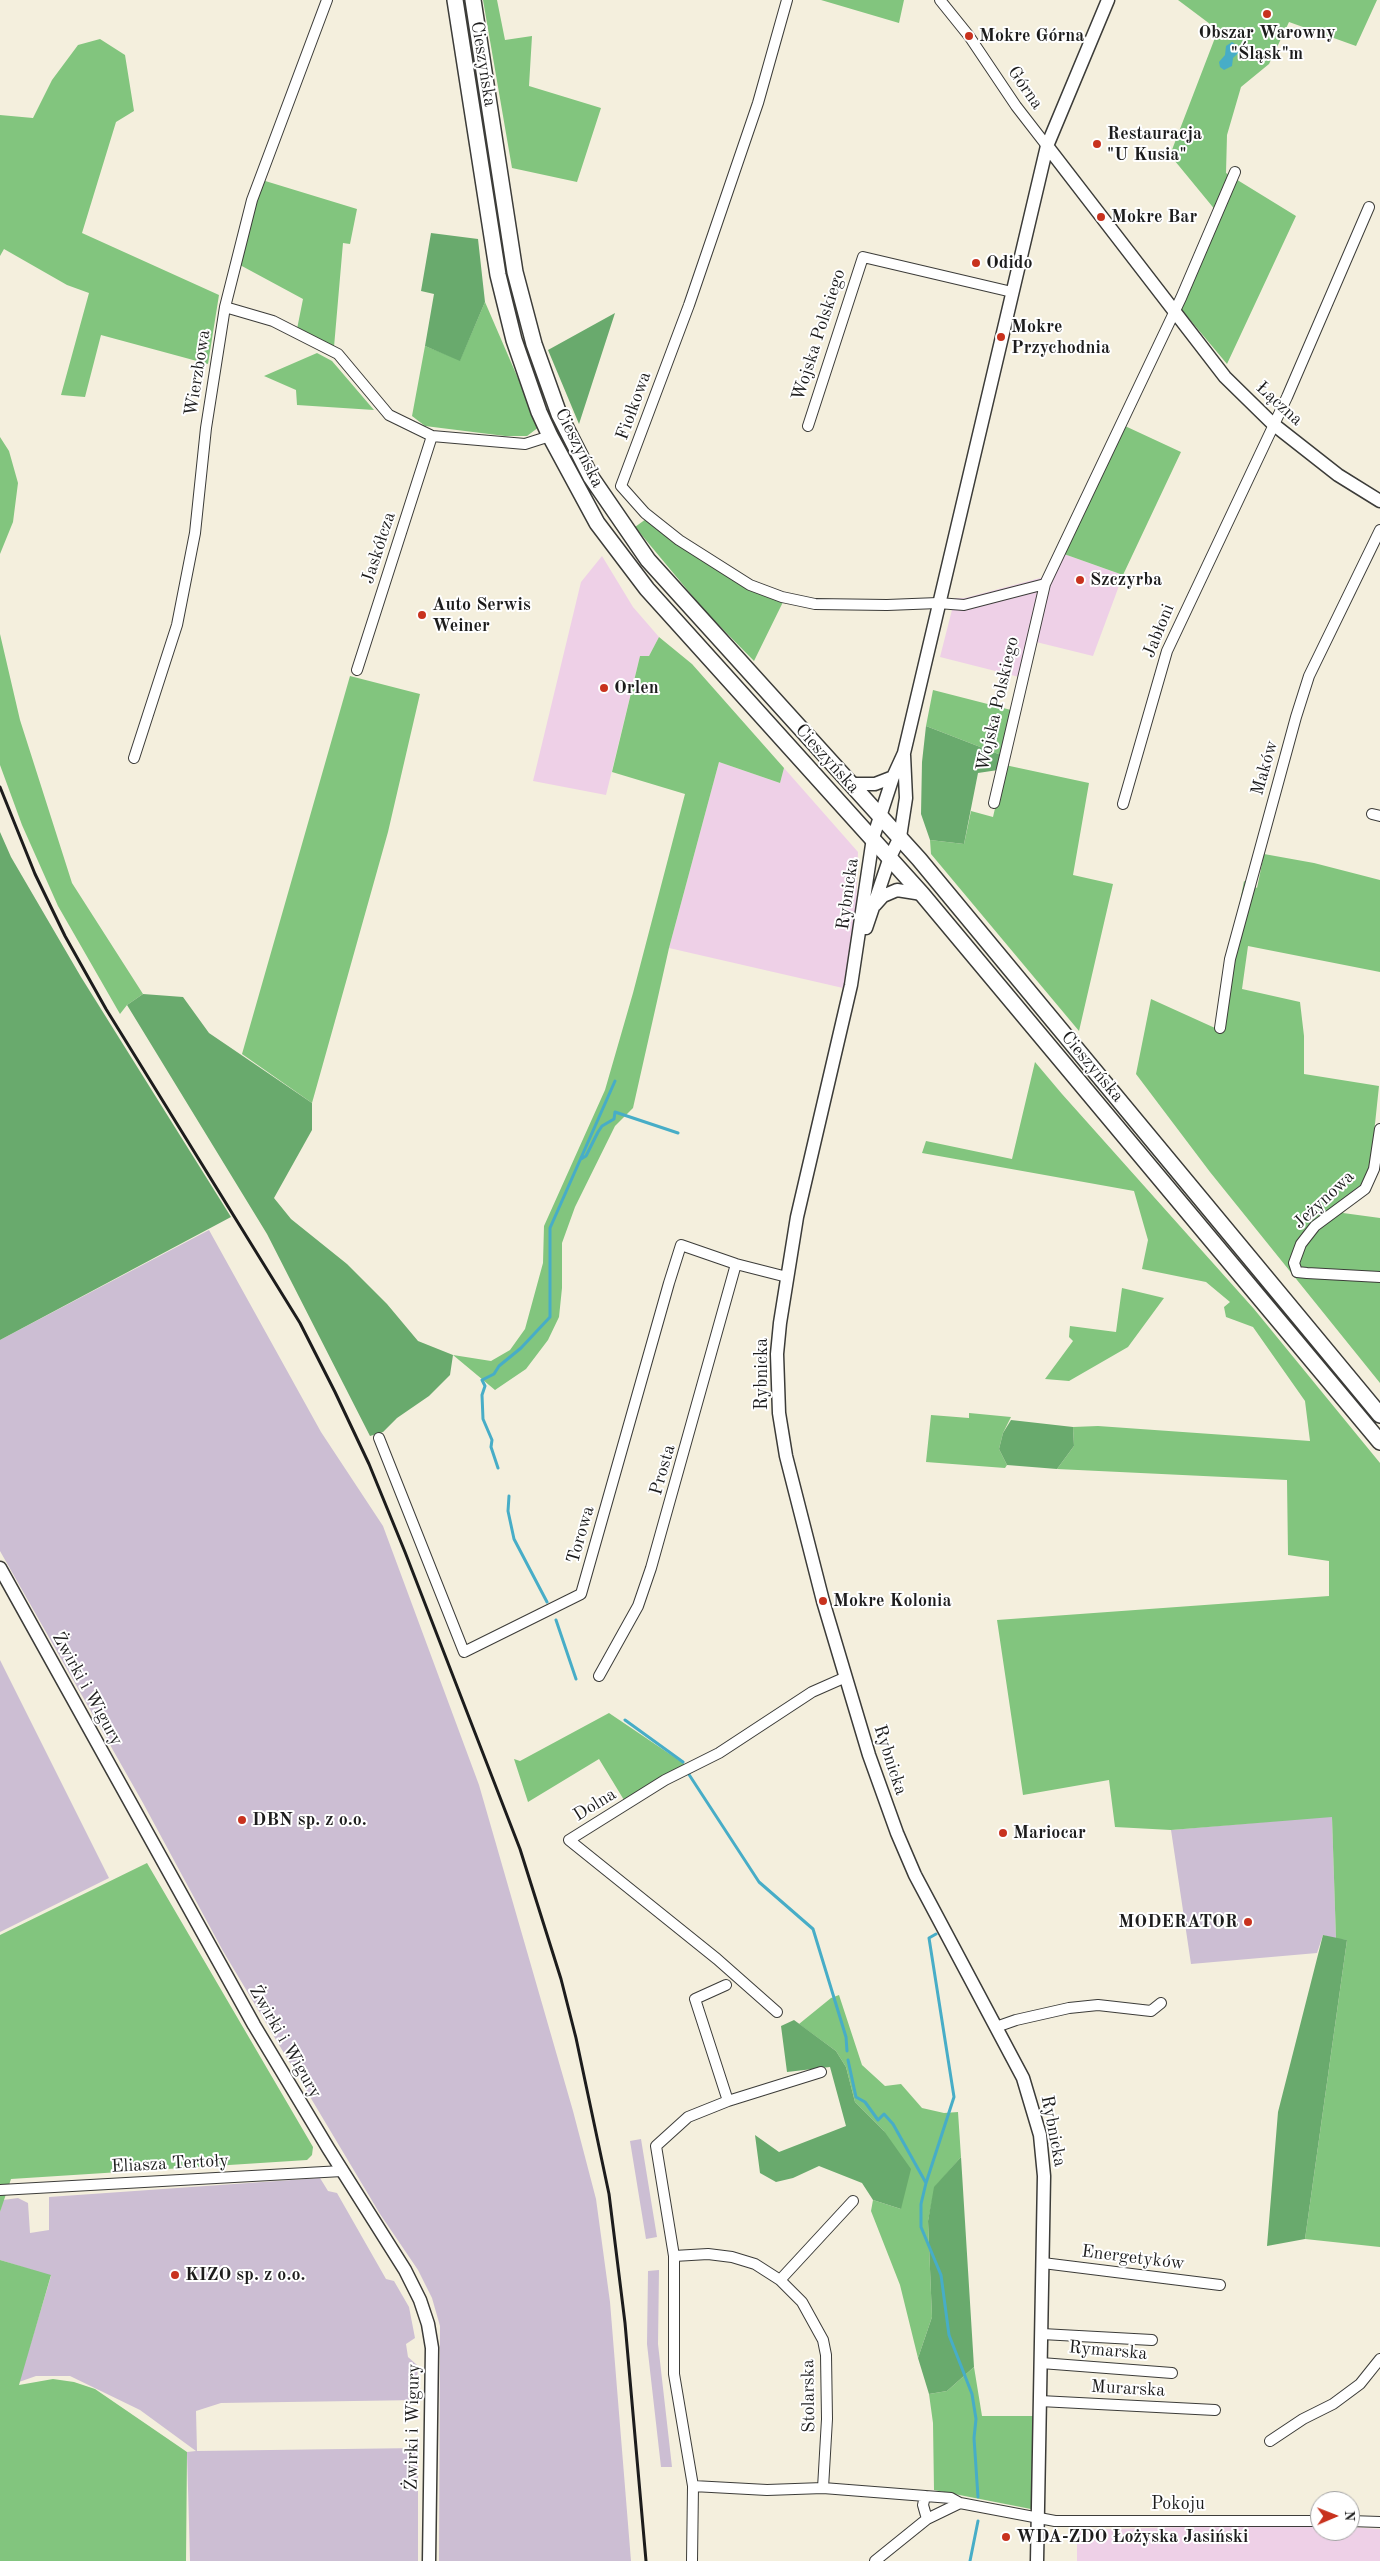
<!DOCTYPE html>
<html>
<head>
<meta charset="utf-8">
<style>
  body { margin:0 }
  #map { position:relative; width:1380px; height:2561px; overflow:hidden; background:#f4efdd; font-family:"Old Standard TT",serif }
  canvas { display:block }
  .north { position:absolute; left:1310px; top:2491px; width:50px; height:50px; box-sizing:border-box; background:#fff; border:1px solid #a4a4a4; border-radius:50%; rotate:89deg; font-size:14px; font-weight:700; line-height:20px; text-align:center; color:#1c1c1c }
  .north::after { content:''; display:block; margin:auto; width:18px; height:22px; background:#c8321e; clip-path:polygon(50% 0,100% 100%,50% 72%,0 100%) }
</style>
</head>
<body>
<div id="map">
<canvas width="1380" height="2561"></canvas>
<div class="north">N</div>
</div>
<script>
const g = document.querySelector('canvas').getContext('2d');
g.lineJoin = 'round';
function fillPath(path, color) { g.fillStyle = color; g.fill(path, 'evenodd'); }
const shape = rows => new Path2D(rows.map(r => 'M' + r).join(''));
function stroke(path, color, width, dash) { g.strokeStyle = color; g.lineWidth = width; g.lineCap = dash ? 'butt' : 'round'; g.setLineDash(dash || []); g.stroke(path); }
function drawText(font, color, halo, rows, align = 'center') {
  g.font = font + ' "Old Standard TT",serif'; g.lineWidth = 4; g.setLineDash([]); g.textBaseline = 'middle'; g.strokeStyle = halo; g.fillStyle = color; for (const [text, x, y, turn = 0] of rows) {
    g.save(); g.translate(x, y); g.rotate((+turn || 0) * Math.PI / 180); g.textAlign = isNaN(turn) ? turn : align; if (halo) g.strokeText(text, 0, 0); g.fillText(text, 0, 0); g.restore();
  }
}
const built = shape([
  [1064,554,1123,575,1093,656,1028,640,1019,677,940,657,955,598,965,598,1044,577],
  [602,556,633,607,659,637,649,656,640,656,606,795,533,781,581,582],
  [719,762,780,783,784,768,858,852,856,916,843,988,669,948],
  [1292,2524,1320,2526,1320,2531,1350,2531,1350,2527,1380,2529,1380,2561,1077,2561,1077,2530]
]);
const industrial = shape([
  [209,1230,321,1432,383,1526,479,1785,573,2111,596,2199,610,2302,631,2561,439,2561,440,2326,432,2298,418,2270,380,2214,223,1951,143,1803,0,1551,0,1340],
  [0,1660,109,1878,0,1932],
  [1332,1816,1336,1939,1323,1935,1317,1953,1191,1964,1171,1830],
  [641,2139,657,2237,646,2239,630,2141],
  [320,2178,328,2191,337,2193,386,2279,394,2281,409,2307,415,2338,406,2344,408,2357,417,2365,420,2400,221,2403,196,2411,197,2451,418,2448,418,2561,190,2561,187,2452,196,2451,140,2410,70,2376,36,2376,19,2382,51,2276,0,2260,0,2212,3,2200,18,2198,28,2203,30,2233,49,2230,49,2197],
  [659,2270,658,2344,672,2467,661,2467,647,2344,648,2271]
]);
const green = shape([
  [483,0,497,0,505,40,532,36,529,86,601,108,577,182,512,168],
  [821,0,904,0,899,23],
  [1178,0,1377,0,1356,46,1289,22,1269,64,1241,87,1227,135,1226,173,1296,216,1227,364,1181,309,1221,217,1170,155,1218,30],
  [100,39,125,55,134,111,116,122,82,233,219,295,208,364,101,335,85,397,61,395,89,293,67,285,4,249,0,256,0,115,33,118,52,80,78,45],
  [262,180,357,209,350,244,343,243,334,347,297,329,303,299,240,265],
  [485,302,539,427,527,436,505,436,425,426,412,416,425,346,460,360],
  [317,353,332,361,374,410,297,405,296,390,264,376],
  [1125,426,1181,452,1123,575,1064,554],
  [0,437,9,451,18,483,13,522,0,554],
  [646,519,783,602,754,661,704,610,635,527],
  [0,634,20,720,72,883,143,994,127,1005,120,1014,58,906,22,825,0,765],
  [659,637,692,664,784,768,780,783,719,762,669,948,633,1108,615,1126,575,1207,562,1243,562,1288,559,1317,548,1340,526,1369,495,1390,453,1355,491,1361,510,1350,525,1329,543,1263,544,1226,605,1090,633,993,685,794,612,772,640,656,649,656],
  [350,676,420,694,388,832,312,1103,242,1054],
  [933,690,1011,710,1001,755,926,726],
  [1005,765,1089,783,1073,875,1113,884,1079,1031,931,854,930,840,964,844,971,811,993,817],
  [1264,854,1314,863,1380,880,1380,972,1248,946,1242,989,1300,1002,1304,1036,1304,1074,1379,1086,1370,1171,1343,1213,1380,1218,1380,1383,1210,1172,1136,1074,1151,999,1215,1028,1244,881,1257,888],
  [1035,1062,1062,1094,1254,1309,1380,1463,1380,2247,1305,2239,1347,1940,1336,1939,1332,1817,1171,1830,1115,1827,1109,1780,1023,1795,997,1620,1329,1596,1329,1561,1288,1555,1287,1480,1057,1469,1074,1446,1073,1427,1098,1426,1310,1441,1305,1401,1253,1327,1226,1317,1224,1307,1230,1302,1206,1282,1142,1269,1148,1240,1134,1191,922,1153,926,1141,1012,1159],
  [1122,1288,1164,1298,1128,1347,1069,1381,1045,1379,1073,1341,1069,1337,1070,1326,1116,1332],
  [969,1413,1011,1417,1003,1433,999,1449,1007,1465,1005,1468,926,1462,931,1415,969,1418],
  [609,1713,686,1765,624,1800,599,1759,528,1802,514,1759,520,1761],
  [147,1863,313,2147,312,2155,307,2160,11,2179,0,2212,0,1935],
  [839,1995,862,2065,885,2086,901,2084,922,2108,944,2113,958,2112,961,2157,935,2187,928,2221,932,2317,918,2358,900,2285,871,2211,873,2200,901,2209,884,2131,855,2102,846,2067,836,2051,799,2024,831,1998],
  [0,2260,51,2275,19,2385,53,2379,74,2382,95,2389,187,2452,186,2561,0,2561],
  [974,2367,982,2416,1034,2416,1036,2510,934,2490,933,2423,929,2394,947,2391]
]);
const forest = shape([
  [431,233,478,239,485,302,460,361,425,346,434,294,421,291],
  [615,313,579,424,548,350],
  [926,726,1001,755,998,770,978,773,964,844,930,840,921,814,922,762],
  [0,832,11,857,81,977,231,1217,0,1340],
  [143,994,183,997,209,1033,312,1103,312,1130,274,1198,291,1219,347,1264,387,1304,418,1341,453,1355,450,1375,429,1396,397,1418,383,1432,370,1436,267,1234,127,1005],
  [1011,1420,1073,1427,1074,1446,1057,1469,1007,1465,999,1449,1003,1433],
  [1323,1935,1347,1940,1305,2239,1267,2246,1278,2112],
  [794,2020,836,2051,846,2067,855,2102,884,2131,911,2169,901,2209,873,2200,862,2183,819,2166,793,2178,776,2182,760,2173,755,2135,779,2152,846,2126,830,2067,787,2072,781,2026],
  [961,2157,974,2367,947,2391,929,2394,918,2358,932,2317,928,2221,934,2187]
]);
const water = shape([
  [1232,42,1239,47,1240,51,1233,58,1232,66,1224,70,1220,67,1219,62,1225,55,1226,46]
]);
const stream = shape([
  [581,1159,586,1156,598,1132,602,1126,614,1119,615,1112,678,1133],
  [498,1468,491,1447,492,1440,483,1419,482,1395,485,1386,482,1380,494,1374,499,1366,521,1348,550,1317,550,1228,615,1081],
  [509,1496,508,1511,514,1539,547,1602],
  [556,1620,576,1679],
  [625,1720,683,1762],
  [688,1773,759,1882,813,1929,846,2037,847,2051],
  [936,1934,929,1938,954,2097,926,2183,921,2204,921,2227,941,2275,949,2335,972,2394,976,2419,974,2438,978,2497],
  [848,2060,856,2097,865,2102,878,2120,884,2114,893,2124,926,2183],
  [970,2561,978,2521]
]);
const minor = shape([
  [787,0,758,103,689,305,621,486,645,513,679,540,750,585,782,597,815,604,887,605,938,603,964,605,1045,584,1181,298,1235,172],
  [940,0,969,36,1016,106,1047,146],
  [225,307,273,321,338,354,389,415,432,436,525,444,550,436],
  [808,426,863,257,1012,292],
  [357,670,432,436],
  [134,758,177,625,195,533,206,428,225,307,252,200,327,0],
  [994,803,1045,584],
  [1123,804,1167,651,1287,397,1369,207],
  [1372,814,1380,816],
  [1220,1028,1230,959,1296,717,1309,676,1380,530],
  [1380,1129,1374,1169,1365,1189,1315,1226,1301,1244,1294,1263,1297,1272,1307,1273,1380,1277],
  [379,1438,464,1652,581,1594,669,1283,681,1245,736,1264,787,1277],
  [599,1676,638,1606,651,1568,736,1264],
  [726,1985,695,1999,728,2101],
  [777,2012,717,1959,569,1840,665,1780,719,1753,812,1692,846,1677],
  [996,2027,1016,2020,1069,2008,1098,2005,1151,2011,1161,2003],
  [0,2190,342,2171],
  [674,2256,656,2146,688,2117,728,2101,821,2072],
  [1043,2263,1220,2285],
  [780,2280,853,2201],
  [1042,2334,1152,2340],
  [1041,2363,1172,2373],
  [1040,2401,1215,2410],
  [1270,2441,1303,2419,1333,2404,1360,2384,1380,2359],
  [823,2488,827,2419,826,2355,823,2340,802,2302,780,2280,755,2264,732,2257,708,2254,674,2256,674,2374,693,2486,767,2490,823,2488,951,2498,960,2503,1055,2521,1320,2521],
  [925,2496,923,2505,927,2519],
  [1350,2521,1380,2522],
  [692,2561,693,2486],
  [875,2561,927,2519,960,2503]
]);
const tertiary = shape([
  [1047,146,1225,377,1273,424,1338,475,1380,501],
  [850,784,875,784,893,777],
  [875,905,883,896,897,890,922,894],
  [866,928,890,857,900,837,906,798,904,755],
  [0,1568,254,2025,328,2148,405,2270,420,2300,428,2324,432,2348,429,2561],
  [1037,2561,1044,2176,1040,2135,1023,2078,915,1875,897,1833,869,1755,823,1601,786,1456,779,1413,777,1354,780,1323,797,1217,851,985,873,838,893,777,904,753,1047,146,1108,0]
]);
const primary = shape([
  [455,0,498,275,514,340,539,412,550,436,597,523,647,589,922,894,1380,1442],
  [473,0,515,272,534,344,559,414,591,477,648,560,919,859,1380,1415]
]);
const rail = shape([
  [0,787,35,874,65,936,106,1009,300,1323,335,1392,369,1464,405,1552,520,1849,561,1979,576,2038,609,2194,625,2323,646,2561]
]);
const markers = [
  [1267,14,5,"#c8321e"],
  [969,36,5,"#c8321e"],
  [1097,144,5,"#c8321e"],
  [1101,217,5,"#c8321e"],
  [976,263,5,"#c8321e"],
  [1001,337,5,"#c8321e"],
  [1080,580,5,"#c8321e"],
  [422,615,5,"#c8321e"],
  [604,688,5,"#c8321e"],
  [823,1601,5,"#c8321e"],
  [242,1820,5,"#c8321e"],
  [1003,1833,5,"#c8321e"],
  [1248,1922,5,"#c8321e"],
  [175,2275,5,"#c8321e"],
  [1006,2537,5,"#c8321e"]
];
const poiNames = [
  ["Obszar Warowny",1267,33,"center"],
  ["\"Śląsk\"m",1267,54,"center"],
  ["Mokre Górna",979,36],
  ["Restauracja",1107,134],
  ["\"U Kusia\"",1107,155],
  ["Mokre Bar",1111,217],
  ["Odido",986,263],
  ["Mokre",1011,327],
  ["Przychodnia",1011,348],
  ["Szczyrba",1090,580],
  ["Auto Serwis",432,605],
  ["Weiner",432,626],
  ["Orlen",614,688],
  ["Mokre Kolonia",833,1601],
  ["DBN sp. z o.o.",252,1820],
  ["Mariocar",1013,1833],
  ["MODERATOR",1238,1922,"right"],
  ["KIZO sp. z o.o.",185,2275],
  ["WDA-ZDO Łożyska Jasiński",1016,2537]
];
const streetNames = [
  ["Cieszyńska",483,64,81],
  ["Górna",1025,88,55],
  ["Wojska Polskiego",819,335,-72],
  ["Wierzbowa",198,373,-81],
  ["Łączna",1279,404,42],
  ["Fiołkowa",634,406,-70],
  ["Cieszyńska",579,448,63],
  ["Jaskółcza",379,548,-72],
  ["Jabłoni",1159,631,-68],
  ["Wojska Polskiego",998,704,-77],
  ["Cieszyńska",827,759,48],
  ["Maków",1265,768,-74],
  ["Rybnicka",848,894,-82],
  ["Cieszyńska",1092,1067,50],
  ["Jeżynowa",1324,1200,-43],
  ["Rybnicka",762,1374,-90],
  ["Prosta",663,1470,-74],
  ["Torowa",581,1535,-74],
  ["Żwirki i Wigury",87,1689,61],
  ["Rybnicka",890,1760,72],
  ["Dolna",595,1805,-32],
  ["Żwirki i Wigury",285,2042,60],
  ["Rybnicka",1053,2131,79],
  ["Eliasza Tertoły",170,2164,-3],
  ["Energetyków",1133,2258,7],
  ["Rymarska",1108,2351,5],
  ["Murarska",1128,2389,3],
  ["Stolarska",809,2396,-91],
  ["Żwirki i Wigury",413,2427,-89],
  ["Pokoju",1178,2504]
];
fillPath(built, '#eed0e7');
fillPath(industrial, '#ccbed3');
fillPath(green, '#82c57e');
fillPath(forest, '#69aa6d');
fillPath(water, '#47adc7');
stroke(stream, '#47adc7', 3);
stroke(minor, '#3c3c39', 12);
stroke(tertiary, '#3c3c39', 15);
stroke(primary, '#3c3c39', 18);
stroke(minor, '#fff', 10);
stroke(tertiary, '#fff', 12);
stroke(primary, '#fff', 15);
stroke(rail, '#1c1c1c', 3);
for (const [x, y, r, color] of markers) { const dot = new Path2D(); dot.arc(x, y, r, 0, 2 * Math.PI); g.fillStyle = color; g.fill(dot); stroke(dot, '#fff', 2); }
drawText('bold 18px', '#1c1c1c', '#fff', poiNames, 'left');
drawText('18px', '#1c1c1c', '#fff', streetNames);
</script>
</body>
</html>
